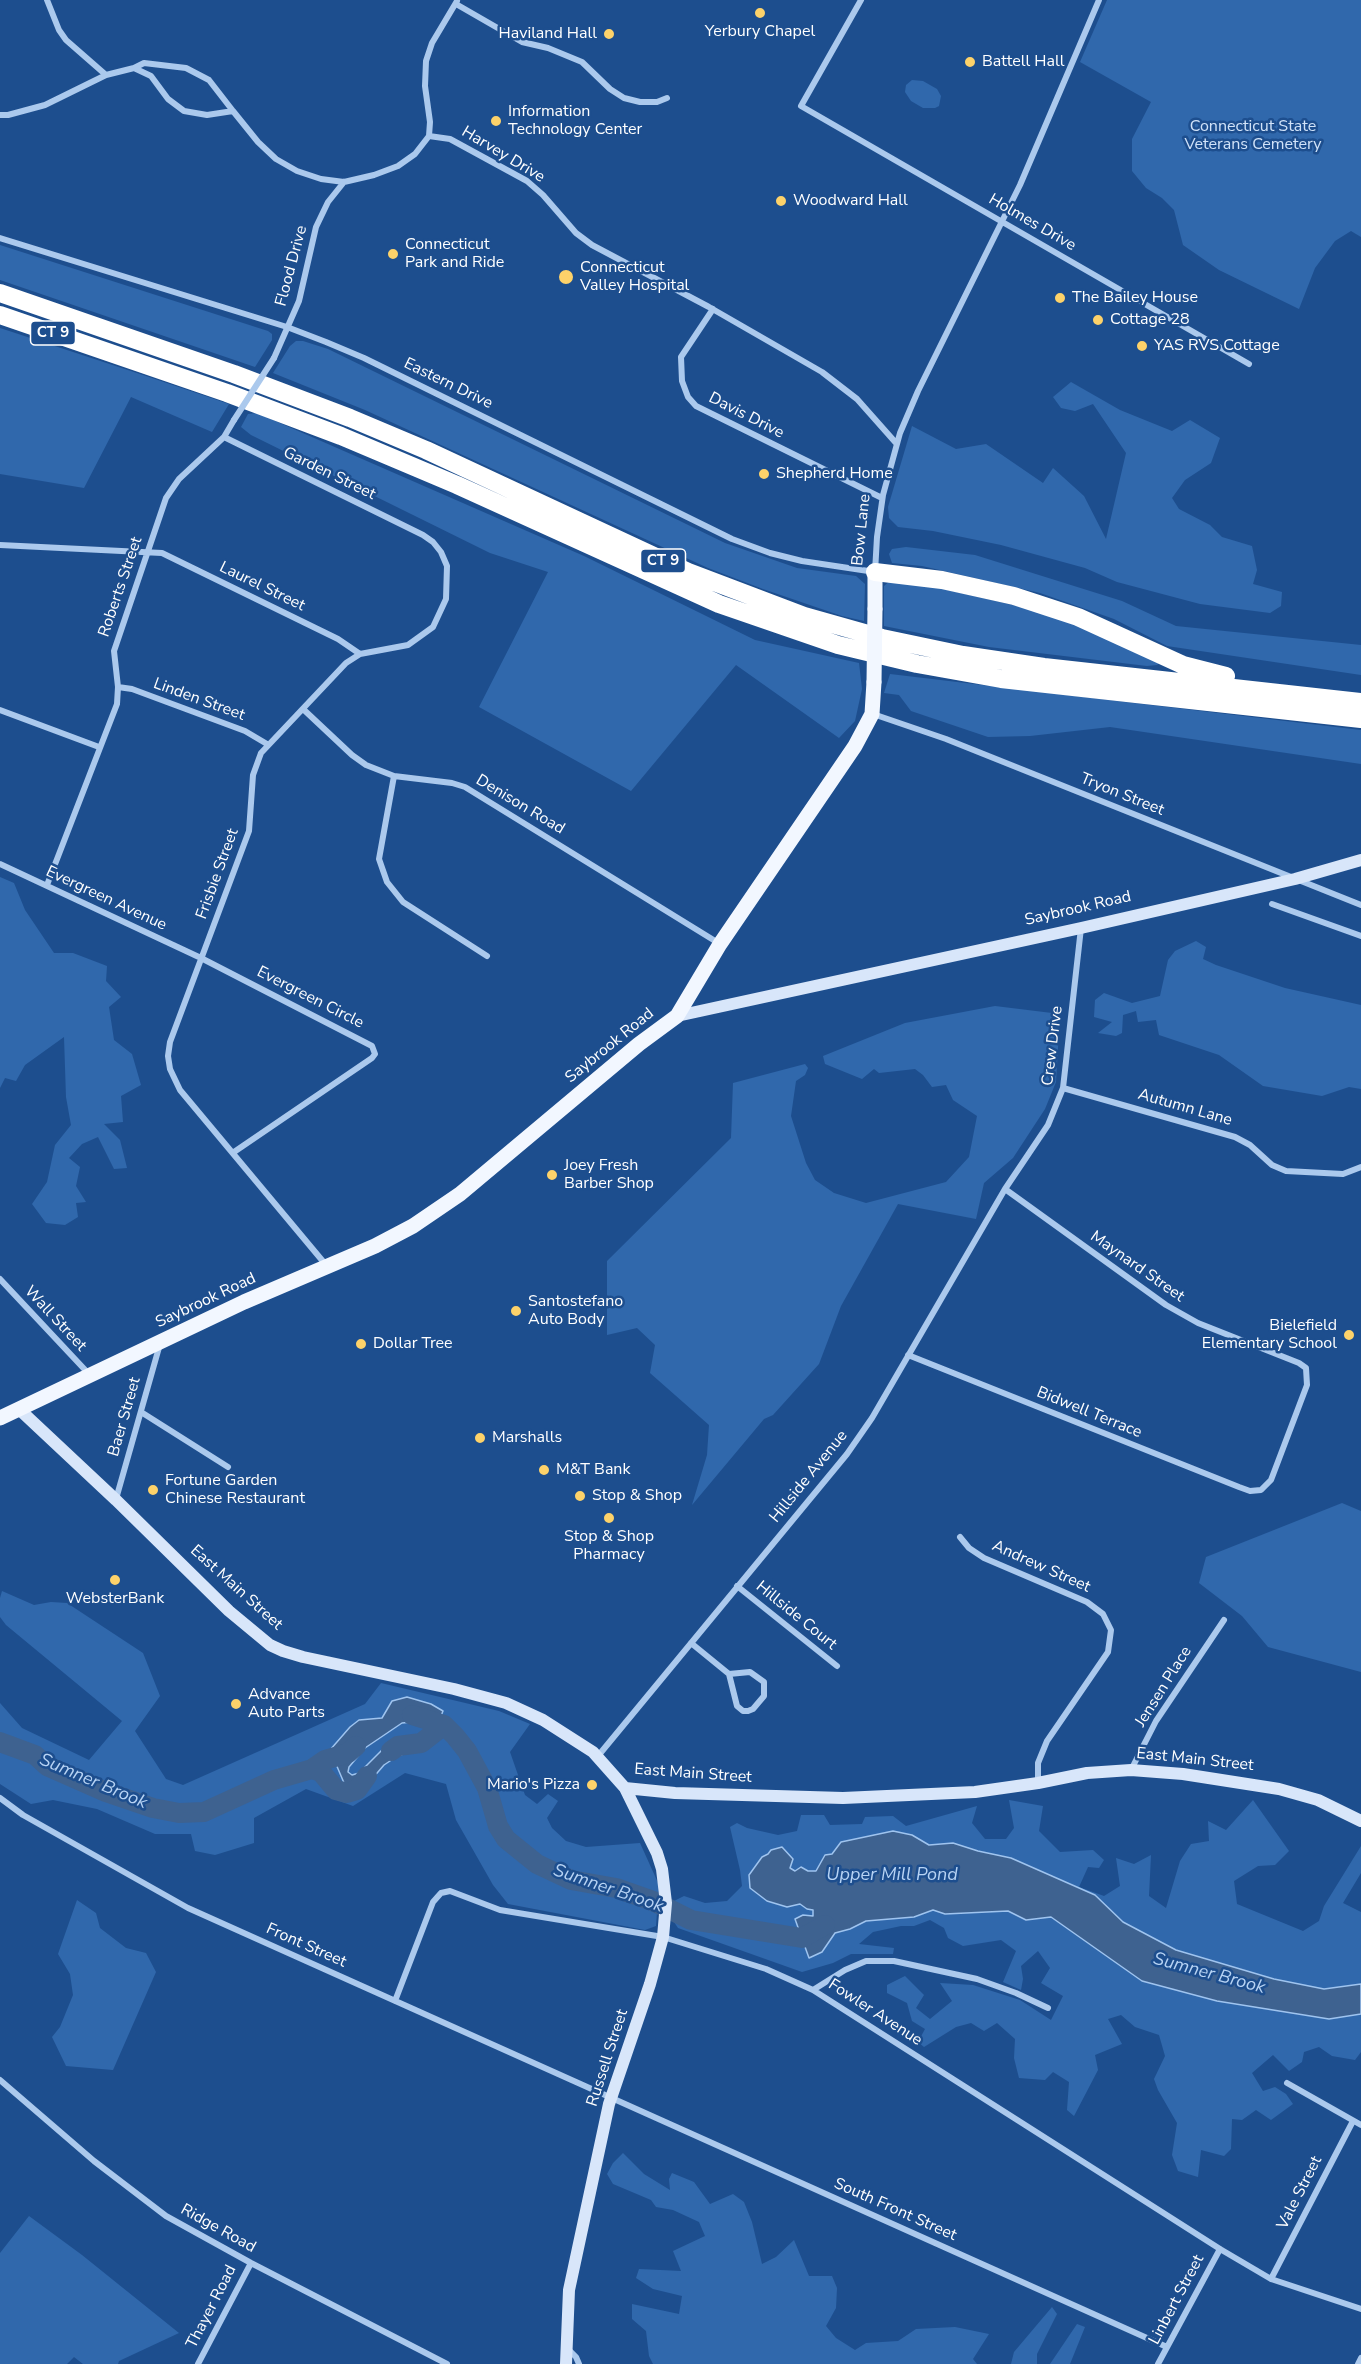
<!DOCTYPE html>
<html>
<head>
<meta charset="utf-8">
<style>
  body { margin:0 }
  canvas { display:block; background:#1d4e8e }
</style>
</head>
<body>
<canvas width="1361" height="2364"></canvas>
<script>
const g = document.querySelector('canvas').getContext('2d');
g.lineJoin = 'round';
function fillPath(path, color) { g.fillStyle = color; g.fill(path, 'evenodd'); }
const shape = rows => new Path2D(rows.map(r => 'M' + r).join(''));
function stroke(path, color, width, dash) { g.strokeStyle = color; g.lineWidth = width; g.lineCap = dash ? 'butt' : 'round'; g.setLineDash(dash || []); g.stroke(path); }
function drawText(font, color, halo, rows, align = 'center') {
  g.font = font + ' "Nunito Sans",sans-serif'; g.lineWidth = 5; g.setLineDash([]); g.textBaseline = 'middle'; g.strokeStyle = halo; g.fillStyle = color; for (const [text, x, y, turn = 0] of rows) {
    g.save(); g.translate(x, y); g.rotate((+turn || 0) * Math.PI / 180); g.textAlign = isNaN(turn) ? turn : align; if (halo) g.strokeText(text, 0, 0); g.fillText(text, 0, 0); g.restore();
  }
}
const green = shape([
  [1107,0,1361,0,1361,237,1351,231,1335,241,1315,268,1299,309,1219,270,1183,245,1174,210,1162,198,1146,188,1132,171,1132,139,1151,102,1080,62],
  [912,80,923,81,937,89,941,96,939,106,935,108,923,108,911,101,905,92,906,85],
  [0,245,268,331,272,334,272,340,255,367,0,280],
  [0,328,143,375,229,404,212,432,131,397,84,488,0,474],
  [296,341,303,341,328,349,725,543,797,568,856,576,865,584,864,621,842,616,763,589,708,568,365,410,273,373,290,346],
  [1071,382,1120,410,1172,431,1190,420,1220,438,1211,463,1185,480,1172,498,1179,509,1210,525,1222,537,1252,546,1257,570,1253,584,1282,592,1281,606,1270,613,1200,604,1117,582,1085,568,1001,545,933,531,898,527,889,518,888,507,912,426,956,449,986,444,1043,483,1053,468,1084,496,1106,539,1126,453,1093,404,1075,411,1061,408,1053,397],
  [257,413,584,556,755,640,859,663,862,689,855,721,839,738,736,665,631,791,479,707,548,572,490,553,251,435,241,427,248,414],
  [906,547,975,555,1122,601,1176,626,1361,645,1361,675,1167,646,1114,619,1040,593,922,566,892,563,889,554,892,549],
  [899,579,1061,616,1160,662,1157,665,1147,666,989,647,884,626,884,586,891,580],
  [890,674,1361,730,1361,764,1110,727,1030,736,988,737,911,711,899,695,884,693],
  [0,877,14,883,25,910,54,953,73,953,107,966,106,981,121,997,109,1007,114,1040,132,1054,141,1085,121,1096,123,1122,104,1124,120,1140,127,1168,114,1169,98,1137,82,1144,69,1158,80,1167,76,1186,86,1202,76,1203,78,1217,65,1225,46,1223,32,1204,47,1182,55,1145,71,1125,66,1097,64,1037,25,1065,16,1081,5,1078,0,1088],
  [1196,941,1206,947,1203,959,1216,965,1285,988,1361,1005,1361,1089,1349,1087,1322,1096,1263,1086,1219,1055,1159,1035,1156,1020,1138,1022,1136,1011,1123,1015,1122,1033,1116,1036,1098,1033,1112,1022,1094,1017,1095,1000,1104,993,1132,1003,1160,996,1168,960,1175,951],
  [995,1006,1060,1014,1056,1082,1045,1109,1013,1158,984,1183,976,1219,898,1204,841,1306,819,1364,773,1415,764,1419,692,1505,707,1455,709,1425,650,1373,655,1345,637,1328,607,1335,607,1261,731,1138,733,1083,805,1064,808,1068,805,1075,796,1081,791,1116,806,1163,815,1180,834,1193,866,1203,946,1182,969,1157,977,1116,953,1100,946,1085,932,1087,923,1075,915,1069,879,1073,874,1069,862,1079,825,1064,823,1056,905,1023],
  [1342,1503,1361,1511,1361,1672,1268,1647,1242,1616,1199,1583,1206,1557],
  [2,1591,34,1605,51,1602,67,1603,143,1653,160,1696,135,1731,166,1779,183,1785,365,1704,381,1683,499,1711,530,1724,510,1752,525,1795,537,1804,548,1794,558,1801,547,1818,552,1828,566,1841,586,1847,640,1843,659,1885,656,1926,645,1930,508,1904,493,1885,456,1820,446,1784,405,1773,353,1806,306,1789,254,1818,254,1843,215,1855,195,1851,191,1834,155,1834,97,1809,53,1800,31,1804,0,1784,0,1703,22,1728,89,1760,122,1721,6,1625,0,1617,0,1598],
  [1009,1800,1043,1806,1039,1831,1060,1852,1093,1850,1104,1860,1099,1868,1088,1867,1079,1887,1104,1896,1120,1886,1116,1858,1134,1864,1151,1855,1149,1896,1166,1908,1180,1861,1191,1844,1209,1841,1208,1821,1226,1830,1253,1800,1289,1851,1275,1865,1258,1866,1234,1881,1237,1904,1303,1931,1319,1921,1324,1906,1361,1846,1361,1873,1343,1903,1361,1912,1361,1984,1324,1989,1274,1979,1175,1950,1123,1922,1095,1896,1142,1981,1217,2001,1329,2019,1361,2014,1361,2052,1355,2060,1332,2056,1319,2047,1304,2052,1302,2062,1289,2071,1273,2055,1252,2073,1263,2091,1275,2087,1286,2094,1293,2104,1271,2120,1256,2110,1242,2120,1232,2119,1231,2149,1224,2156,1201,2150,1198,2177,1178,2171,1172,2155,1177,2123,1158,2090,1154,2079,1165,2056,1159,2035,1135,2027,1121,2015,1108,2019,1122,2044,1095,2055,1098,2070,1074,2116,1067,2110,1069,2082,1053,2072,1045,2080,1019,2078,1014,2058,1015,2039,997,2023,984,2031,971,2023,956,2027,924,2047,918,2042,925,2029,912,2021,907,2003,887,1993,887,1985,905,1976,924,1995,916,2008,930,2019,952,2001,940,1983,973,1985,1020,2000,1051,2020,1063,1996,1041,1983,1050,1968,1038,1951,1021,1966,1023,1979,1021,1990,1003,1982,1016,1951,1001,1940,963,1946,948,1938,944,1928,930,1920,914,1926,901,1926,873,1932,859,1944,894,1948,893,1954,851,1954,833,1963,802,1972,678,1928,674,1922,672,1902,684,1896,705,1903,727,1901,742,1886,740,1870,730,1827,737,1823,747,1828,778,1835,797,1831,801,1815,824,1815,830,1825,862,1824,865,1817,893,1816,906,1826,977,1806,972,1823,985,1839,1006,1839,1014,1828],
  [77,1900,96,1913,100,1928,126,1948,146,1953,156,1972,113,2070,66,2066,52,2037,60,2027,73,1995,70,1974,58,1954],
  [623,2153,644,2174,670,2190,669,2179,672,2173,694,2182,710,2204,733,2194,744,2202,752,2222,762,2264,776,2257,794,2240,809,2276,832,2276,837,2288,836,2308,826,2326,836,2338,855,2350,866,2343,898,2341,916,2329,955,2327,989,2334,973,2359,977,2364,653,2364,649,2356,646,2331,632,2319,632,2304,679,2314,682,2296,653,2289,636,2278,639,2269,681,2271,673,2251,705,2236,699,2222,673,2210,656,2207,651,2200,613,2184,607,2174,613,2163],
  [29,2216,82,2255,179,2333,119,2361,118,2364,83,2364,74,2357,67,2364,0,2364,0,2253],
  [1052,2307,1057,2314,1037,2354,1037,2364,1011,2364,1014,2352],
  [1077,2324,1085,2327,1070,2364,1050,2364]
]);
const water = shape([
  [407,1697,431,1704,443,1711,439,1721,427,1727,413,1722,402,1723,365,1748,349,1767,348,1772,352,1775,359,1773,381,1751,393,1744,411,1741,417,1745,415,1749,396,1757,384,1765,365,1787,350,1797,330,1750,350,1727,359,1720,382,1718,392,1701,407,1697],
  [893,1831,912,1835,929,1845,953,1843,978,1851,1011,1858,1095,1895,1123,1922,1176,1950,1274,1979,1324,1989,1361,1984,1361,2014,1329,2019,1217,2001,1142,1981,1051,1917,1026,1920,1008,1911,945,1914,933,1910,914,1917,866,1921,850,1929,835,1933,822,1952,809,1958,795,1919,803,1915,813,1916,813,1910,807,1909,800,1904,787,1907,767,1901,750,1888,749,1875,762,1857,768,1854,771,1850,782,1847,793,1859,790,1868,795,1871,801,1867,808,1871,816,1871,825,1855,832,1854,841,1842,893,1831]
]);
const river = shape([
  [412,1715,444,1725,455,1736,467,1751,487,1788,498,1826,506,1839,537,1864,571,1880,616,1888,653,1901,691,1920,802,1938,825,1925],
  [0,1742,35,1755,47,1766,106,1792,153,1808,179,1813,204,1812,274,1780,312,1769,325,1760,348,1753,356,1746],
  [391,1751,398,1746,421,1743,444,1725],
  [312,1769,321,1772,336,1790,347,1793,357,1790,367,1776]
]);
const street = shape([
  [47,0,59,30,66,40,106,75,134,68,144,63,186,68,209,80,233,111],
  [861,0,801,106,1249,364],
  [456,4,522,42,548,48,582,62,610,89,624,98,640,102,657,102,667,98],
  [134,68,151,76,168,99,184,111,207,115,233,111,258,142,276,159,297,171,321,179,344,182,374,175,398,166,415,154,429,136,450,139,527,181,543,195,576,233,592,245,709,307,822,372,857,399,896,443],
  [0,115,8,115,45,105,106,75],
  [429,136,430,122,425,86,426,61,432,43,457,1],
  [0,238,287,327,326,342,364,358,732,539,770,553,802,561,875,572,877,537,883,495,900,433,918,391,1020,185,1099,0],
  [713,309,681,357,682,381,688,397,696,406,882,498],
  [274,358,299,301,316,227,328,202,344,182],
  [224,437,423,535,433,542,441,552,447,566,446,599,433,627,408,645,360,654,346,663,261,753,253,775,249,831,170,1042,168,1056,170,1069,180,1090,326,1265],
  [0,545,162,553,338,639,360,654],
  [118,687,132,689,245,731,267,744],
  [303,709,352,755,366,765,394,776,452,783,465,787,720,944],
  [0,710,99,747],
  [873,714,946,739,1361,905],
  [394,776,379,859,387,882,403,902,487,956],
  [0,864,201,958,372,1046,375,1054,372,1058,234,1152],
  [47,885,117,704,118,687,114,651,166,498,179,479,224,437,234,420],
  [1272,904,1361,936],
  [1063,1088,1235,1137,1250,1145,1272,1165,1286,1171,1343,1174,1361,1167],
  [0,1279,88,1373],
  [908,1355,1239,1487,1250,1491,1261,1490,1271,1480,1307,1385,1306,1368,1299,1363,1198,1323,1166,1305,1005,1189],
  [141,1412,228,1467],
  [116,1499,160,1344],
  [960,1537,969,1548,984,1558,1087,1602,1103,1614,1111,1630,1108,1652,1047,1741,1038,1763,1038,1783],
  [737,1586,837,1666],
  [691,1643,729,1674,737,1706,743,1711,748,1711,753,1709,764,1696,764,1682,750,1672,729,1674],
  [598,1756,847,1454,872,1418,1005,1189,1048,1125,1063,1088,1081,928],
  [1131,1770,1156,1721,1224,1620],
  [0,1798,23,1815,188,1908,1167,2347],
  [813,1990,845,1970,866,1961,894,1961,977,1979,1016,1993,1048,2008],
  [395,2001,433,1902,441,1893,450,1891,500,1910,663,1937,766,1969,813,1990,1220,2249,1271,2279,1361,2309],
  [0,2080,94,2161,166,2216,251,2263,447,2364],
  [1287,2083,1361,2125],
  [1271,2279,1353,2121],
  [566,2347,576,2357,579,2364],
  [198,2364,251,2263],
  [1158,2364,1220,2249],
  [1358,2364,1361,2358]
]);
const secondary = shape([
  [677,1016,1081,928,1295,879,1361,860],
  [20,1410,116,1500,229,1611,270,1645,283,1651,303,1657,454,1689,506,1703,543,1720,593,1752,625,1788,657,1853,662,1869,666,1903,663,1937,650,1984,609,2104,569,2290,566,2364],
  [625,1788,675,1793,843,1798,975,1792,1038,1783,1087,1773,1131,1770,1183,1774,1279,1789,1318,1800,1361,1821]
]);
const primary = shape([
  [875,609,875,572],
  [0,1418,244,1302,375,1246,413,1226,460,1194,639,1044,677,1016,720,944,855,746,872,714,874,682]
]);
const highway = shape([
  [0,293,234,374,350,418,426,450,688,572,804,616,882,638,963,655,1044,667,1361,702],
  [0,315,227,393,341,436,457,485,719,604,838,645,917,664,1001,679,1361,719],
  [875,572,942,580,1014,596,1078,617,1183,665,1226,676]
]);
const streetBridge = shape([
  [234,420,274,358]
]);
const primaryBridge = shape([
  [874,682,875,609]
]);
const markers = [
  [760,13,6,"#fdd26a"],
  [609,34,6,"#fdd26a"],
  [970,62,6,"#fdd26a"],
  [496,121,6,"#fdd26a"],
  [781,201,6,"#fdd26a"],
  [393,254,6,"#fdd26a"],
  [566,277,8,"#fdd26a"],
  [1060,298,6,"#fdd26a"],
  [1098,320,6,"#fdd26a"],
  [1142,346,6,"#fdd26a"],
  [764,474,6,"#fdd26a"],
  [552,1175,6,"#fdd26a"],
  [516,1311,6,"#fdd26a"],
  [1349,1335,6,"#fdd26a"],
  [361,1344,6,"#fdd26a"],
  [480,1438,6,"#fdd26a"],
  [544,1470,6,"#fdd26a"],
  [153,1490,6,"#fdd26a"],
  [580,1496,6,"#fdd26a"],
  [609,1518,6,"#fdd26a"],
  [115,1580,6,"#fdd26a"],
  [236,1704,6,"#fdd26a"],
  [592,1785,6,"#fdd26a"]
];
const shields = [
  [53,333,45],
  [663,561,45]
];
const shieldNames = [
  ["CT 9",53,333],
  ["CT 9",663,561]
];
const poiNames = [
  ["Yerbury Chapel",760,32,"center"],
  ["Haviland Hall",597,34,"right"],
  ["Battell Hall",982,62],
  ["Information",508,112],
  ["Technology Center",508,130],
  ["Woodward Hall",793,201],
  ["Connecticut",405,245],
  ["Park and Ride",405,263],
  ["Connecticut",580,268],
  ["Valley Hospital",580,286],
  ["The Bailey House",1072,298],
  ["Cottage 28",1110,320],
  ["YAS RVS Cottage",1154,346],
  ["Shepherd Home",776,474],
  ["Joey Fresh",564,1166],
  ["Barber Shop",564,1184],
  ["Santostefano",528,1302],
  ["Auto Body",528,1320],
  ["Bielefield",1337,1326,"right"],
  ["Elementary School",1337,1344,"right"],
  ["Dollar Tree",373,1344],
  ["Marshalls",492,1438],
  ["M&T Bank",556,1470],
  ["Fortune Garden",165,1481],
  ["Chinese Restaurant",165,1499],
  ["Stop & Shop",592,1496],
  ["Stop & Shop",609,1537,"center"],
  ["Pharmacy",609,1555,"center"],
  ["WebsterBank",115,1599,"center"],
  ["Advance",248,1695],
  ["Auto Parts",248,1713],
  ["Mario's Pizza",580,1785,"right"]
];
const parkNames = [
  ["Connecticut State",1253,127],
  ["Veterans Cemetery",1253,145]
];
const streetNames = [
  ["Harvey Drive",503,155,31],
  ["Holmes Drive",1032,223,30],
  ["Flood Drive",292,266,-75],
  ["Eastern Drive",448,384,26],
  ["Davis Drive",746,416,27],
  ["Garden Street",329,474,26],
  ["Bow Lane",862,530,-84],
  ["Roberts Street",121,587,-71],
  ["Laurel Street",262,587,26],
  ["Linden Street",199,700,20],
  ["Tryon Street",1122,795,22],
  ["Denison Road",520,805,31],
  ["Frisbie Street",218,874,-70],
  ["Evergreen Avenue",106,899,25],
  ["Saybrook Road",1078,909,-13],
  ["Evergreen Circle",310,998,27],
  ["Saybrook Road",610,1046,-39],
  ["Crew Drive",1053,1046,-83],
  ["Autumn Lane",1185,1108,16],
  ["Maynard Street",1137,1267,35],
  ["Saybrook Road",206,1301,-25],
  ["Wall Street",55,1319,47],
  ["Bidwell Terrace",1089,1413,22],
  ["Baer Street",125,1417,-74],
  ["Hillside Avenue",809,1477,-51],
  ["Andrew Street",1041,1567,24],
  ["East Main Street",236,1588,42],
  ["Hillside Court",796,1616,39],
  ["Jensen Place",1164,1687,-58],
  ["East Main Street",1195,1760,6],
  ["East Main Street",693,1774,4],
  ["Front Street",306,1946,24],
  ["Fowler Avenue",875,2013,33],
  ["Russell Street",608,2058,-72],
  ["Vale Street",1300,2193,-63],
  ["South Front Street",895,2210,24],
  ["Ridge Road",218,2229,29],
  ["Linbert Street",1177,2300,-62],
  ["Thayer Road",212,2307,-63]
];
const waterNames = [
  ["Sumner Brook",93,1782,23],
  ["Upper Mill Pond",892,1876],
  ["Sumner Brook",608,1889,19],
  ["Sumner Brook",1209,1974,15]
];
fillPath(green, '#3068ac');
fillPath(water, '#3e6290');
stroke(water, '#9fc4ef', 1.5);
stroke(river, '#3e6290', 20);
stroke(street, '#abc9ed', 6);
stroke(secondary, '#d8e6fa', 12);
stroke(primary, '#f2f7ff', 15);
stroke(highway, '#fff', 18);
stroke(streetBridge, '#abc9ed', 6);
stroke(primaryBridge, '#f2f7ff', 15);
for (const [x, y, r, color] of markers) { const dot = new Path2D(); dot.arc(x, y, r, 0, 2 * Math.PI); g.fillStyle = color; g.fill(dot); stroke(dot, '#1d4e8e', 2); }
for (const [x, y, w] of shields) { const box = new Path2D(); box.roundRect(x - w / 2, y - 12, w, 24, 4.5); g.fillStyle = '#1d4e8e'; g.fill(box); stroke(box, '#fff', 1.5); }
drawText('bold 15px', '#fff', null, shieldNames);
drawText('16px', '#fff', '#1d4e8e', poiNames, 'left');
drawText('16px', '#d1e3f9', '#1d4e8e', parkNames);
drawText('16px', '#fff', '#1d4e8e', streetNames);
drawText('italic 18px', '#b7d3f4', '#1d4e8e', waterNames);
</script>
</body>
</html>
